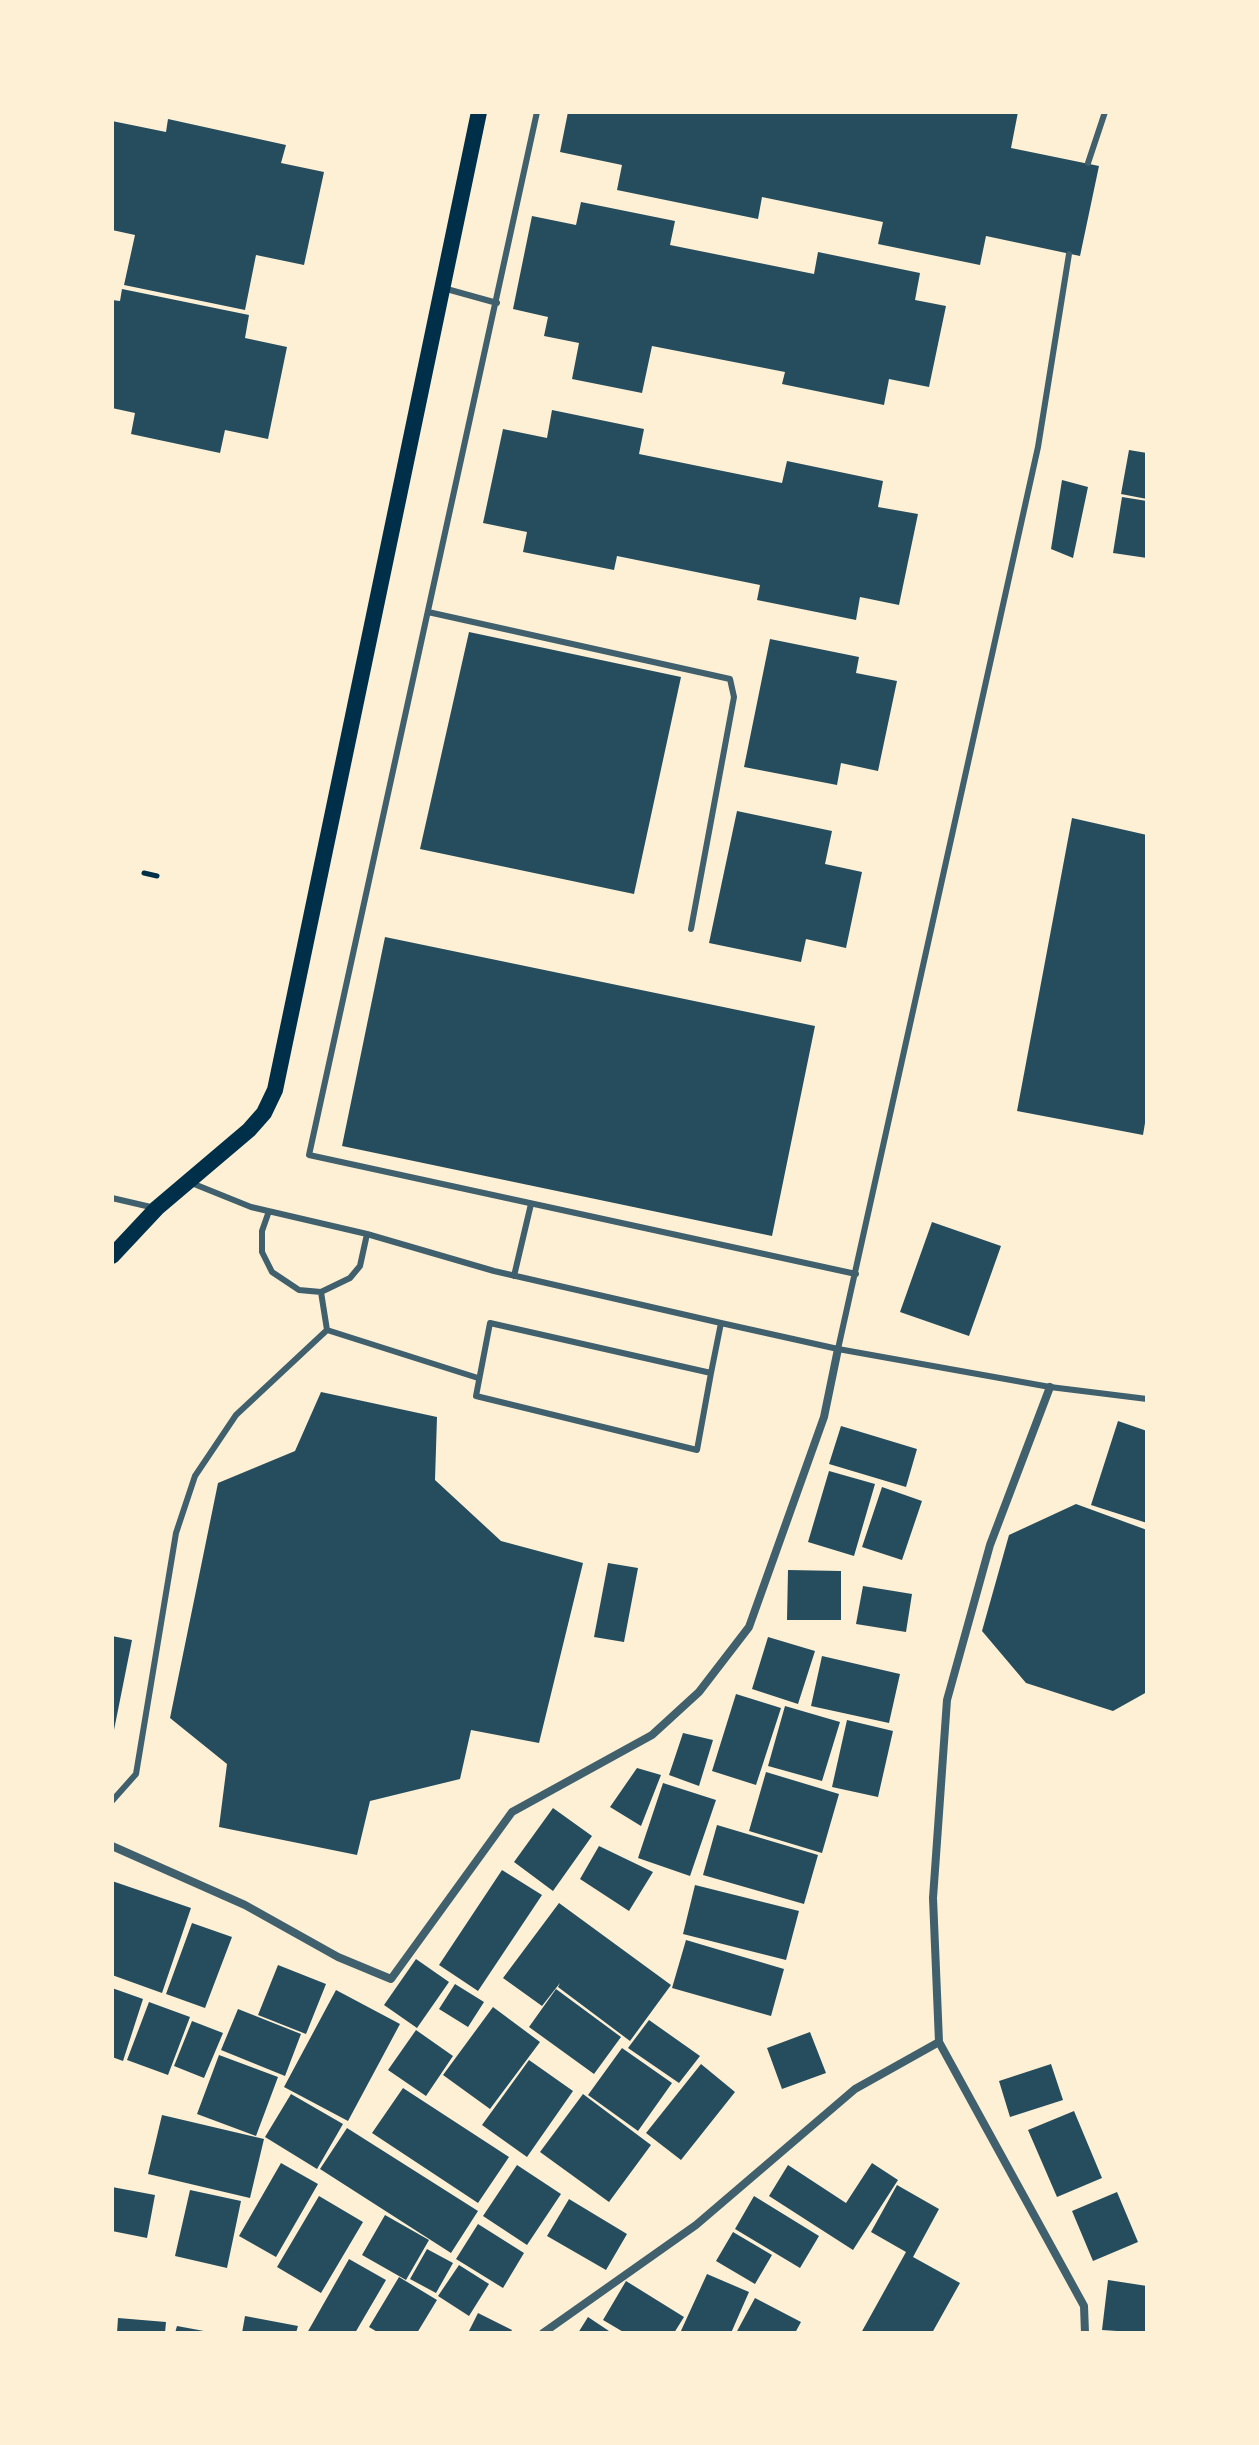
<!DOCTYPE html>
<html>
<head>
<meta charset="utf-8">
<style>
  body { margin:0 }
  #map { position:relative; width:1259px; height:2445px; overflow:hidden; background:#fdf0d5; font-family:"Fira Sans",sans-serif }
  canvas { display:block }
  .frame { position:absolute; inset:0; border:114px solid #fdf0d5; pointer-events:none }
</style>
</head>
<body>
<div id="map">
<canvas width="1259" height="2445"></canvas>
<div class="frame"></div>
</div>
<script>
const g = document.querySelector('canvas').getContext('2d');
g.lineJoin = 'round';
function fillPath(path, color) { g.fillStyle = color; g.fill(path, 'evenodd'); }
const shape = rows => new Path2D(rows.map(r => 'M' + r).join(''));
function stroke(path, color, width, dash) { g.strokeStyle = color; g.lineWidth = width; g.lineCap = dash ? 'butt' : 'round'; g.setLineDash(dash || []); g.stroke(path); }
const building = shape([
  [568,112,1018,112,1011,148,1099,166,1080,256,986,236,980,265,878,244,883,222,762,197,758,219,617,190,622,165,560,152],
  [168,119,286,145,281,163,324,172,304,265,256,255,245,310,124,285,135,235,112,230,112,121,166,132],
  [581,202,675,221,670,245,814,274,818,252,920,273,915,300,946,306,929,387,889,379,884,405,782,384,785,372,652,346,642,393,572,379,579,343,544,336,548,317,513,309,532,216,576,225],
  [122,289,249,315,245,338,287,347,268,439,225,430,220,453,131,434,135,413,112,408,112,300,120,301],
  [552,410,644,429,639,454,782,483,787,461,883,481,878,507,918,514,899,605,860,597,856,620,757,600,760,585,617,556,614,570,523,552,527,532,483,523,503,429,547,438],
  [1129,450,1147,453,1147,499,1121,494],
  [1062,480,1088,487,1073,558,1051,549],
  [1122,497,1147,501,1147,558,1113,553],
  [469,632,681,677,634,894,420,849],
  [770,639,859,657,856,673,897,681,878,771,841,763,837,785,744,767],
  [737,811,832,831,825,864,862,872,846,948,806,939,801,962,709,943],
  [1072,818,1147,835,1147,1111,1143,1135,1017,1111],
  [385,937,815,1026,772,1236,342,1146],
  [932,1222,1001,1246,969,1336,900,1312],
  [321,1392,437,1417,435,1480,501,1541,583,1563,539,1743,471,1730,460,1779,370,1801,357,1855,219,1827,227,1764,170,1718,218,1483,295,1451],
  [1118,1421,1147,1431,1147,1523,1091,1505],
  [841,1426,917,1449,906,1487,829,1464],
  [829,1471,875,1484,854,1556,808,1542],
  [882,1487,922,1501,902,1560,862,1547],
  [1076,1504,1147,1530,1147,1692,1113,1711,1026,1683,982,1631,1009,1535],
  [608,1563,638,1568,624,1642,594,1637],
  [788,1570,841,1571,841,1620,787,1620],
  [863,1586,912,1594,906,1632,856,1624],
  [112,1636,132,1640,113,1735,112,1735],
  [768,1637,815,1651,798,1704,752,1689],
  [822,1656,900,1674,889,1723,811,1706],
  [736,1694,781,1708,756,1785,712,1771],
  [785,1706,840,1722,822,1781,768,1766],
  [847,1720,893,1731,878,1797,832,1787],
  [683,1733,713,1740,699,1786,669,1775],
  [637,1768,661,1775,641,1826,610,1807],
  [766,1772,839,1794,822,1853,749,1831],
  [663,1783,716,1800,690,1876,638,1858],
  [553,1808,592,1836,553,1891,514,1862],
  [717,1825,818,1855,804,1904,703,1875],
  [599,1846,653,1872,629,1911,580,1879],
  [502,1870,542,1895,478,1991,439,1965],
  [112,1881,191,1908,162,1993,112,1975],
  [695,1885,799,1911,786,1960,683,1934],
  [559,1903,671,1985,630,2041,558,1987,560,1983,542,2006,503,1978],
  [192,1923,232,1937,205,2008,166,1994],
  [686,1940,784,1969,771,2016,672,1988],
  [416,1959,449,1982,417,2028,384,2005],
  [278,1965,326,1984,306,2034,258,2015],
  [455,1984,484,2002,468,2027,439,2009],
  [112,1988,143,1999,123,2061,112,2057],
  [556,1989,621,2037,594,2074,529,2027],
  [336,1990,400,2024,348,2121,284,2087],
  [149,2002,190,2017,168,2075,127,2060],
  [493,2007,540,2042,490,2109,443,2075],
  [238,2009,301,2034,285,2076,221,2050],
  [649,2020,700,2056,679,2083,628,2048],
  [192,2021,223,2033,204,2078,174,2066],
  [416,2030,453,2056,426,2096,388,2070],
  [810,2032,826,2073,782,2089,767,2048],
  [622,2048,672,2083,638,2131,588,2095],
  [219,2055,278,2077,256,2136,197,2114],
  [529,2060,573,2091,527,2157,482,2125],
  [701,2064,735,2092,681,2160,646,2133],
  [1051,2064,1063,2100,1010,2117,999,2081],
  [403,2088,509,2157,478,2203,372,2133],
  [291,2094,343,2124,317,2169,265,2137],
  [583,2094,651,2145,609,2202,540,2152],
  [1074,2111,1102,2178,1057,2197,1028,2130],
  [162,2115,264,2139,250,2198,148,2174],
  [347,2128,478,2211,451,2253,320,2169],
  [281,2163,318,2184,276,2257,239,2236],
  [872,2163,898,2180,853,2250,769,2196,788,2165,846,2203],
  [517,2165,561,2194,527,2245,483,2216],
  [897,2185,939,2209,913,2257,960,2283,932,2333,861,2333,906,2252,871,2232],
  [112,2187,155,2195,147,2238,112,2231],
  [190,2190,241,2201,227,2268,175,2256],
  [1117,2192,1138,2242,1093,2261,1072,2211],
  [319,2196,363,2222,321,2293,277,2267],
  [754,2196,819,2236,800,2268,735,2229],
  [569,2199,627,2234,606,2270,547,2236],
  [385,2215,429,2240,406,2280,362,2255],
  [478,2224,524,2253,503,2288,456,2259],
  [733,2232,772,2255,755,2284,716,2261],
  [427,2249,453,2263,436,2293,410,2279],
  [349,2259,386,2280,355,2333,307,2333],
  [459,2265,489,2284,469,2316,438,2296],
  [707,2274,749,2292,731,2333,680,2333],
  [399,2277,437,2300,417,2333,379,2333,369,2327],
  [1108,2280,1147,2286,1147,2333,1102,2330],
  [626,2281,684,2317,674,2333,625,2333,603,2320],
  [755,2298,801,2322,795,2333,736,2333],
  [478,2313,512,2330,510,2333,468,2333],
  [245,2316,298,2326,296,2333,242,2333],
  [588,2317,612,2333,578,2333],
  [118,2318,166,2322,165,2333,117,2333],
  [177,2326,204,2331,204,2333,175,2333]
]);
const path = shape([
  [144,873,157,876]
]);
const service = shape([
  [537,112,309,1155,856,1274],
  [1088,163,1105,112],
  [443,288,497,303],
  [428,612,730,679,734,697,691,929],
  [189,1182,251,1207,367,1234,494,1271,721,1323,838,1349,1050,1387,1147,1399],
  [112,1198,155,1208],
  [269,1211,262,1231,262,1252,272,1272,299,1290,321,1292,350,1278,360,1266,367,1234],
  [514,1276,531,1204],
  [321,1292,327,1330],
  [838,1349,1038,447,1069,254],
  [711,1373,697,1450,476,1396,490,1323,711,1373,721,1323],
  [112,1801,136,1774,176,1533,195,1476,236,1415,327,1330,478,1378]
]);
const minor = shape([
  [1050,1387,990,1545,947,1700,933,1898,939,2042,1084,2306,1085,2333],
  [112,1846,245,1905,338,1957,391,1979,512,1812,652,1735,699,1692,749,1627,824,1417,838,1349],
  [543,2333,696,2225,855,2089,939,2042]
]);
const secondary = shape([
  [112,1256,157,1208,249,1130,264,1113,275,1090,479,112]
]);
fillPath(building, '#264d5e');
stroke(path, '#003049', 5);
stroke(service, '#3f606c', 6);
stroke(minor, '#3f606c', 8);
stroke(secondary, '#003049', 16);
</script>
</body>
</html>
